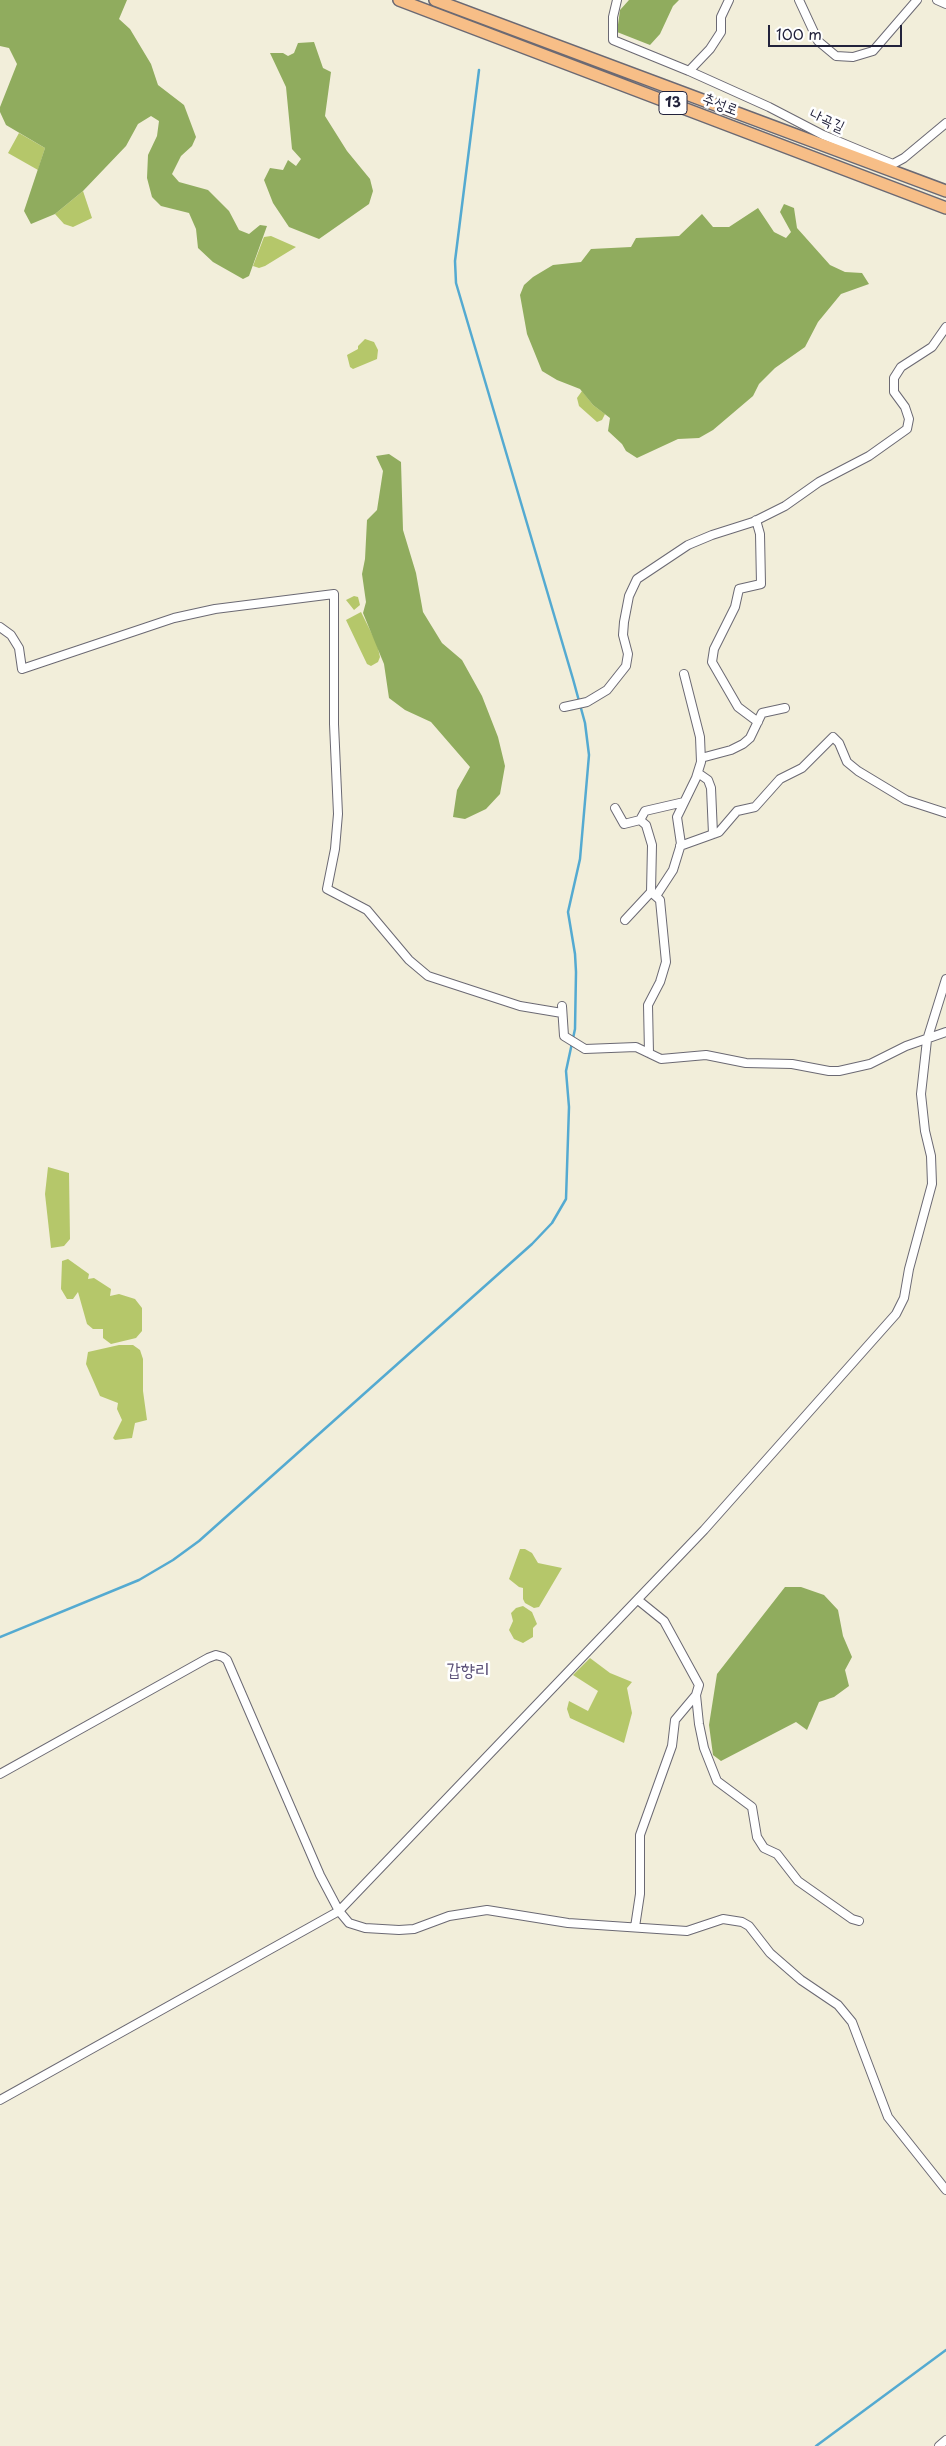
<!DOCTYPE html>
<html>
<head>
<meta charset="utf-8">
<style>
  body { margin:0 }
  #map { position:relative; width:946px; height:2446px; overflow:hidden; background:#f2eeda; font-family:"Playpen Sans",sans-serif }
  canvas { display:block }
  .scale { position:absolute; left:768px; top:25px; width:134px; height:22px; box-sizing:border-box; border:2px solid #22223b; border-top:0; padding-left:6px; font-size:15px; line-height:18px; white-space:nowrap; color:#22223b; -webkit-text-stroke:4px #fff; paint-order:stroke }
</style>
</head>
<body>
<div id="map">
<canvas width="946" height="2446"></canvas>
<div class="scale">100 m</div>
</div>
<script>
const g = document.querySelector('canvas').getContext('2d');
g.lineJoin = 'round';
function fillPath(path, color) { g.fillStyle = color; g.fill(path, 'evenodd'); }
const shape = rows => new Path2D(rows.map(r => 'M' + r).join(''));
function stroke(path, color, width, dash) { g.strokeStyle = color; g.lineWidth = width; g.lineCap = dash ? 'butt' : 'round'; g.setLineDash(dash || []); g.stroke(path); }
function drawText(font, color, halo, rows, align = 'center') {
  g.font = font + ' "Playpen Sans","Poor Story",sans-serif'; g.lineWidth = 5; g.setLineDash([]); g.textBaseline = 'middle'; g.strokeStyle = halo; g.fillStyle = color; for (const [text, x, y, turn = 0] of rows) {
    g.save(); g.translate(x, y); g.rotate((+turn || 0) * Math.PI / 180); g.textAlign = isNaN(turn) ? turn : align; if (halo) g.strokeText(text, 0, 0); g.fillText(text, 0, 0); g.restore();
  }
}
const green = shape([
  [19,133,45,148,38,170,8,153],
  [83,191,92,218,73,227,64,224,55,214],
  [271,236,296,247,265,266,259,268,253,266,264,237],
  [365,339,374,342,378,350,377,359,353,369,350,367,347,355,358,349,358,346],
  [582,391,593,405,605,414,602,420,597,422,579,406,577,398],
  [354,596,358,597,360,605,354,610,346,600],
  [361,612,377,644,380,657,378,662,371,666,367,664,346,620],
  [48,1167,69,1173,70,1239,64,1246,51,1248,45,1194],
  [68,1259,89,1274,88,1279,94,1278,111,1289,110,1296,119,1294,135,1299,142,1308,142,1331,136,1338,111,1344,103,1338,103,1329,93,1329,87,1324,78,1292,73,1299,67,1299,61,1289,62,1261],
  [119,1345,133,1345,140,1350,143,1359,143,1391,147,1420,135,1423,132,1438,115,1440,113,1438,122,1420,117,1409,118,1403,100,1396,86,1364,88,1352],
  [520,1549,525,1549,532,1553,538,1563,562,1568,539,1607,534,1608,525,1603,523,1599,523,1588,519,1587,509,1579],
  [523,1606,532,1612,537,1624,533,1628,533,1637,523,1643,514,1639,509,1630,513,1621,511,1613,516,1608],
  [590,1658,610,1673,632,1682,627,1688,632,1713,624,1743,570,1718,567,1709,569,1701,588,1711,598,1691,573,1675]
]);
const forest = shape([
  [0,0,127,0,119,19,130,29,151,64,158,85,184,105,196,137,192,146,181,156,172,174,179,182,208,190,229,211,239,230,249,234,260,225,267,226,249,276,243,279,213,262,198,248,196,229,189,213,161,206,152,197,147,178,148,155,157,136,159,121,151,116,138,124,126,146,83,191,55,214,31,224,24,211,45,148,6,125,0,112,0,107,17,64,9,48,0,46],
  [629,0,679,0,673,6,660,34,650,45,617,32,620,10],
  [314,42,323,68,331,72,325,116,347,151,370,179,373,191,369,204,319,239,289,227,273,203,264,180,270,168,283,170,288,160,296,166,301,159,292,149,286,87,270,53,283,53,288,56,294,53,298,43],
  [784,204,794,208,797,228,830,265,845,272,862,273,869,284,841,294,818,322,805,347,775,368,759,384,753,396,713,430,699,438,678,439,637,458,626,451,622,444,608,431,610,418,593,405,580,389,557,380,542,371,527,334,520,295,524,285,533,277,553,265,581,262,591,249,631,247,636,238,679,236,702,214,713,227,729,227,758,208,774,232,786,238,791,232,780,212],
  [389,454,401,462,403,530,416,573,423,612,442,643,462,660,482,696,498,737,505,766,500,794,486,809,465,819,453,817,457,790,470,767,431,722,405,710,389,698,384,664,363,613,366,602,362,574,365,559,367,520,377,510,383,471,376,456],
  [785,1587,801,1587,824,1595,838,1610,843,1636,852,1657,845,1670,849,1686,834,1697,819,1702,807,1730,796,1722,721,1761,713,1755,709,1725,717,1674]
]);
const stream = shape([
  [0,1637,139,1580,173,1560,199,1541,532,1244,552,1223,566,1199,569,1107,566,1071,575,1029,576,972,575,954,568,912,580,859,589,755,585,723,573,679,456,283,455,261,479,70],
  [816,2446,946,2350]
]);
const minor = shape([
  [617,0,613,17,613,40,689,71,769,107,823,135,893,164,904,158,946,123],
  [799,0,818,41,836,56,853,57,873,51,917,0],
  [937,0,946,4],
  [689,71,710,49,721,32,721,17,729,0],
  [756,520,760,534,761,584,739,589,735,607,714,649,712,662,738,707,758,722],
  [0,627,11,635,19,648,22,669,174,618,215,609,334,594,334,724,338,814,335,849,327,889,367,910,409,960,428,976,520,1006,562,1013],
  [564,707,587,702,607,690,626,666,628,654,623,635,624,622,629,596,637,579,688,545,712,535,753,522,785,506,819,482,869,456,907,429,909,419,905,407,894,392,894,378,901,367,932,347,946,327],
  [701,758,731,750,743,744,750,738,762,713,785,708],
  [698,773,708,780,711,788,713,834],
  [615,808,624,824,640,820,646,825,652,845,651,892],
  [640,820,645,811,684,802],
  [680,846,719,832,737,811,755,807,780,779,802,768,833,737,839,743,847,762,858,771,906,800,946,813],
  [656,896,673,870,681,844,677,817,696,778,701,762,700,737,684,674],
  [625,920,651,892,660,900,666,962,660,982,648,1005,649,1053],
  [562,1006,564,1036,585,1049,636,1047,661,1059,706,1055,746,1063,792,1064,829,1071,839,1071,870,1064,906,1046,946,1032],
  [638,1600,664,1621,699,1685,696,1695,699,1724,704,1748,717,1781,752,1807,757,1837,764,1848,777,1854,798,1881,852,1919,859,1921],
  [0,1774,208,1658,216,1655,223,1657,227,1660,320,1875,339,1911,349,1923,365,1928,399,1930,414,1929,449,1916,487,1910,568,1923,687,1931,723,1919,742,1922,749,1926,770,1953,801,1980,838,2005,852,2022,888,2117,946,2190],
  [635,1927,640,1894,640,1835,672,1746,675,1720,696,1695],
  [0,2100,339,1911,704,1530,896,1314,904,1298,909,1269,932,1184,931,1156,925,1131,921,1094,927,1040,946,979],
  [939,2446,946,2440]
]);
const primary = shape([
  [399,0,946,208],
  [435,0,946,191]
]);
const shields = [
  [673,103,28]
];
const shieldNames = [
  ["13",673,103]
];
const streetNames = [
  ["추성로",720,105,21],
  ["나곡길",827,121,25]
];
const quarterNames = [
  ["갑향리",468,1671]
];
fillPath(green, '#b5c76a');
fillPath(forest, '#90ac5e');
stroke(stream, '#54aad1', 2.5);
stroke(minor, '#6b6973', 10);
stroke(primary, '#6b6973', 14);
stroke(minor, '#fff', 8);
stroke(primary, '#f7be87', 11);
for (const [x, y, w] of shields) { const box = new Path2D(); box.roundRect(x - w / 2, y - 11.5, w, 23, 4); g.fillStyle = '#fff'; g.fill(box); stroke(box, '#22223b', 1); }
drawText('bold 14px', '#22223b', null, shieldNames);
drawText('15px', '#22223b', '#fff', streetNames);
drawText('18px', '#594e76', '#fff', quarterNames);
</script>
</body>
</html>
